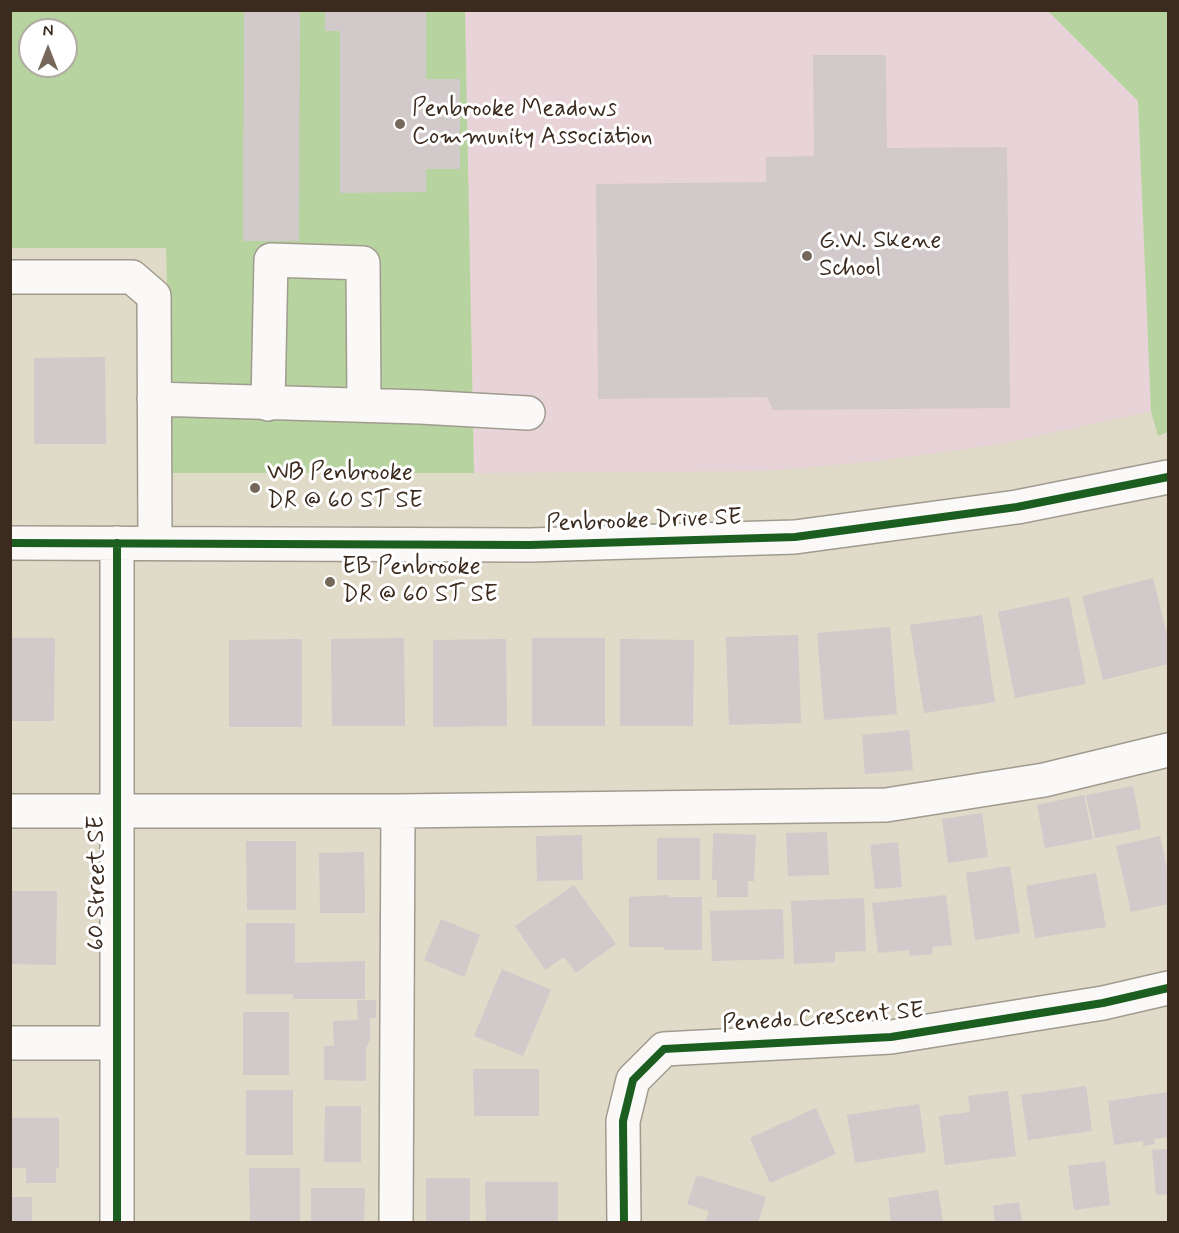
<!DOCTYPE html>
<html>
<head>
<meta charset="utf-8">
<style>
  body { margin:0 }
  #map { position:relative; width:1179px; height:1233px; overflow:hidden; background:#e0dac8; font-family:Mynerve,sans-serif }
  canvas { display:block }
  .frame { position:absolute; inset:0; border:12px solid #3b2a1e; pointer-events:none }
  .north { position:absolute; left:18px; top:18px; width:60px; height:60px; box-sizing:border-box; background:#fff; border:2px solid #b1aaa5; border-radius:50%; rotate:0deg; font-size:16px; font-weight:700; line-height:24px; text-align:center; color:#3b2a1e }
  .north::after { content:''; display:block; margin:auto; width:21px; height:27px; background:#75685a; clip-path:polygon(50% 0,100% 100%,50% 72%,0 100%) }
</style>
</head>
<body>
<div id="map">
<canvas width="1179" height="1233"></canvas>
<div class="frame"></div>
<div class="north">N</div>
</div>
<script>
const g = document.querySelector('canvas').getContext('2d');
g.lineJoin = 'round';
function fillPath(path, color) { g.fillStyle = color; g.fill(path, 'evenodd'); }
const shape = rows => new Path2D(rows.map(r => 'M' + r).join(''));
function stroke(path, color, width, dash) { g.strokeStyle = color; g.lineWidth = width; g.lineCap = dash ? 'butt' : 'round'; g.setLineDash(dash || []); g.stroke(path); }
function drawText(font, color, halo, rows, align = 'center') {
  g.font = font + ' Mynerve,sans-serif'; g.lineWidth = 6; g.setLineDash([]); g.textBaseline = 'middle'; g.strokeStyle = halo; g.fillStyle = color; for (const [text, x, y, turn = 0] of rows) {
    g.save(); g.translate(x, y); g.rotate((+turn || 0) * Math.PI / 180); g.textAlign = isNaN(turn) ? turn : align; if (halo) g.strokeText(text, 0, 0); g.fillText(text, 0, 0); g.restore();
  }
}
const built = shape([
  [465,11,1048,11,1138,101,1151,411,1001,444,877,461,765,471,474,473]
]);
const green = shape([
  [10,11,465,11,474,473,172,473,166,248,11,248],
  [30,30,66,30,66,66,30,66],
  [1048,11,1168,11,1168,432,1158,436,1151,411,1138,101]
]);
const building = shape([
  [244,10,300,10,299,241,243,241],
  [325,10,426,10,426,79,460,79,460,169,426,169,426,192,340,193,340,31,325,31],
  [813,55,886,55,887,148,1007,147,1010,408,773,410,767,397,598,399,596,184,766,182,766,157,814,156],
  [105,357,106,444,34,444,34,358],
  [1153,578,1166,631,1168,631,1168,664,1103,680,1082,596],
  [1069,597,1086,684,1015,698,998,612],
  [982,615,995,702,924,713,910,625],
  [890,627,897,714,824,720,817,633],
  [798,635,801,723,729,725,726,637],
  [10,638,55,638,54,721,10,721],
  [404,638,405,726,332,726,331,639],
  [532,638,605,638,605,726,532,726],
  [302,639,302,727,229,727,229,640],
  [506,639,507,726,433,727,433,640],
  [620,639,694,640,693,726,620,726],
  [909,730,913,770,865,774,862,735],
  [1133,786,1141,829,1095,838,1086,795],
  [1084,795,1093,839,1045,848,1037,805],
  [982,813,988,857,948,863,942,819],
  [827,832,829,875,788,876,786,833],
  [713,833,756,835,754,881,748,881,748,897,717,897,717,880,712,880],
  [582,835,583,880,537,881,536,836],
  [1160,836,1168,873,1168,904,1131,912,1116,846],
  [657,838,700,838,700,880,657,880],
  [246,841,296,841,296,910,247,910],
  [898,842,902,887,875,889,870,845],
  [364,852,365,913,320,913,319,853],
  [1010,866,1020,933,975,940,966,873],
  [1096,873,1106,927,1035,938,1026,886],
  [574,885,616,944,576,973,564,957,545,970,515,926],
  [10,891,57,891,56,965,10,964],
  [669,895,669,897,702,897,702,950,664,950,664,947,629,947,629,897],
  [946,895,952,945,932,947,933,954,910,956,909,950,878,953,872,903],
  [864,898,866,951,835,952,835,962,794,964,791,901],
  [783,909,784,959,712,961,710,911],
  [441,919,480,935,464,977,424,960],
  [246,923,295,923,295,963,365,961,365,999,293,999,293,994,246,994],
  [502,969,551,990,523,1056,474,1036],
  [357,1000,376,1000,376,1017,370,1019,370,1040,366,1048,366,1081,324,1080,324,1046,334,1046,333,1021,358,1020],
  [243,1012,289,1012,289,1075,243,1075],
  [473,1069,539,1069,539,1116,474,1116],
  [1086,1086,1092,1131,1028,1140,1021,1095],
  [246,1090,293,1090,293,1155,246,1155],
  [1008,1091,1016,1156,945,1165,939,1116,970,1112,968,1096],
  [1168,1092,1168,1137,1154,1139,1155,1144,1143,1146,1143,1141,1114,1145,1108,1101],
  [919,1104,926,1152,855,1163,847,1115],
  [325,1106,361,1106,361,1162,324,1162],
  [816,1108,836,1154,770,1183,750,1138],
  [10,1118,59,1118,59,1168,56,1168,56,1183,26,1183,26,1168,10,1168],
  [1168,1149,1168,1194,1156,1195,1152,1150],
  [1105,1161,1110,1205,1074,1210,1068,1166],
  [249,1168,300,1168,300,1222,250,1222],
  [697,1175,766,1197,758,1222,705,1222,709,1211,687,1204],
  [426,1178,470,1178,470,1222,426,1222],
  [485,1182,558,1182,558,1222,486,1222],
  [311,1188,365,1188,364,1222,311,1222],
  [938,1190,943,1222,891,1222,888,1198],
  [10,1197,32,1197,32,1222,10,1222],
  [1019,1202,1022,1221,995,1222,993,1206]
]);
const minor = shape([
  [10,277,132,277,154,296,155,543],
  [154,399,420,407,528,413],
  [268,404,271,260,363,263,364,405],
  [10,543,530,545,795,537,1017,507,1168,477],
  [117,543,117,1222],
  [10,811,398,811,886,805,1044,780,1168,750],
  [10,1043,117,1043],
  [396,1222,398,811],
  [624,1222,623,1121,633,1080,664,1049,891,1037,1103,1003,1168,988]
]);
const cycleway = shape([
  [10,543,530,545,795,537,1017,507,1168,477],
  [117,543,117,1222],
  [624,1222,623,1121,633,1080,664,1049,891,1037,1103,1003,1168,988]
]);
const markers = [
  [400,124,6,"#75685a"],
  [807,256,6,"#75685a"],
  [255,488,6,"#75685a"],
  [330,582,6,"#75685a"]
];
const poiNames = [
  ["Penbrooke Meadows",412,110],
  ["Community Association",412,138],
  ["G.W. Skene",819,242],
  ["School",819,270],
  ["WB Penbrooke",267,474],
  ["DR @ 60 ST SE",267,502],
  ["EB Penbrooke",342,568],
  ["DR @ 60 ST SE",342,596]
];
const streetNames = [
  ["Penbrooke Drive SE",644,522,-2],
  ["60 Street SE",98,883,-90],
  ["Penedo Crescent SE",823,1019,-4]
];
fillPath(built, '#e8d4d8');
fillPath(green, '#b7d3a0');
fillPath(building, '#d1c9ca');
stroke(minor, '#a19b8f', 36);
stroke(minor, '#faf9f7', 33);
stroke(cycleway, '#1b5e20', 8);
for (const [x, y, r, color] of markers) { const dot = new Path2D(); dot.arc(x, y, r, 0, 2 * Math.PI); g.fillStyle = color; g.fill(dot); stroke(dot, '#fff', 2); }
drawText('24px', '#3b2a1e', '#fff', poiNames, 'left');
drawText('24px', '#3b2a1e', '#fff', streetNames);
</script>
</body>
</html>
